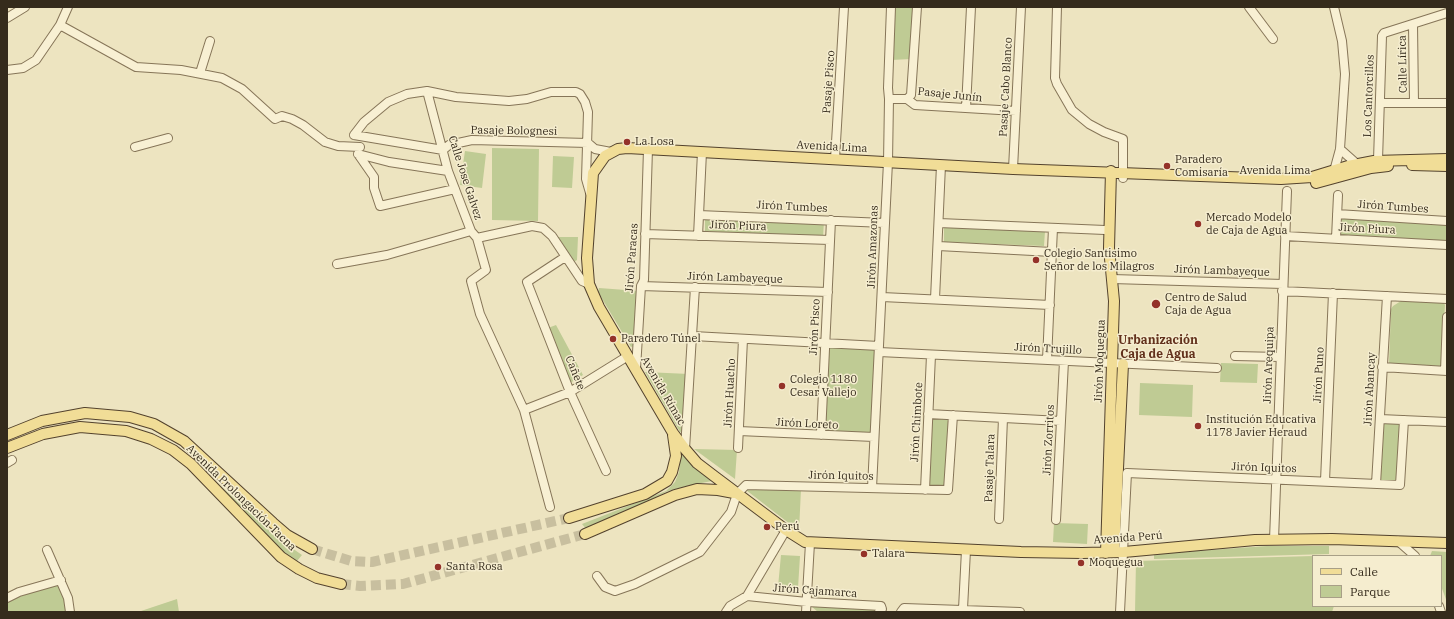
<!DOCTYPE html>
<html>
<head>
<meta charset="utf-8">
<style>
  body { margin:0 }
  #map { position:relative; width:1454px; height:619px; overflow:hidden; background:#ede4c0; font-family:"IBM Plex Serif",serif }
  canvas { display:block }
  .frame { position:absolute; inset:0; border:8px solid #352b1c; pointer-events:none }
  .legend { position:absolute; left:1312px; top:555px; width:130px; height:52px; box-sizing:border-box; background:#f5edcf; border:1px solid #a89f87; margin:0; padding:5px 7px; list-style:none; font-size:12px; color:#352b1c }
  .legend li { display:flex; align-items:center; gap:8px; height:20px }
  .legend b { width:20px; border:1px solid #a89f87 }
</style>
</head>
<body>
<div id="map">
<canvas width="1454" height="619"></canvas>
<div class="frame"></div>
<ul class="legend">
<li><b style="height:5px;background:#f1dd97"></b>Calle</li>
<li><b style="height:11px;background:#bfcb94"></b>Parque</li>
</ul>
</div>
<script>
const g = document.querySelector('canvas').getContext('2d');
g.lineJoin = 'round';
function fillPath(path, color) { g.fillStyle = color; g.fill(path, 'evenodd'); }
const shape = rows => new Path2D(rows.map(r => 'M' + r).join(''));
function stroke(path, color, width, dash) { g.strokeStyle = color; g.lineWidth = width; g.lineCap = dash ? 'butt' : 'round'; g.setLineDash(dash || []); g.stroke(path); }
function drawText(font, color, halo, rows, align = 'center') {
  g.font = font + ' "IBM Plex Serif",serif'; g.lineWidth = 3; g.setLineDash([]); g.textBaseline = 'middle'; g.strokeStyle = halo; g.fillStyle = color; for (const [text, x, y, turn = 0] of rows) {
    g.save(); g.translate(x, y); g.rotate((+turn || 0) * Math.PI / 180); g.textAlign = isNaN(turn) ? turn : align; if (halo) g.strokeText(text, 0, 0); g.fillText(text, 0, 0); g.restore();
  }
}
const green = shape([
  [894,7,914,7,911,59,891,60],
  [492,148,539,149,538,221,492,220],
  [465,151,486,154,482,188,460,185],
  [553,156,574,157,572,188,552,187],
  [705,215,824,221,823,238,705,231],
  [1338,215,1447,221,1447,243,1337,237],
  [944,226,1045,231,1044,246,944,242],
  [556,237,578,237,577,260,574,262],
  [599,288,639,291,636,345,631,347,598,292],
  [1401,301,1443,302,1445,305,1441,366,1389,364,1391,309,1393,306],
  [556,325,583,375,570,383,548,328],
  [829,345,878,348,874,433,825,431],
  [1221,363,1258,364,1257,383,1220,382],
  [645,372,689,374,684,431,680,432],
  [1140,383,1193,385,1192,417,1139,415],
  [931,417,951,417,947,487,927,486],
  [1380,420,1403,421,1399,484,1377,483],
  [694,449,737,450,735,479],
  [681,451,693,465,712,481,691,485,668,491,588,531,582,524,666,491,675,482,679,472],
  [211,477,276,537,302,555,297,561,281,550],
  [752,487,801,489,799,531,746,490],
  [1054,523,1088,524,1087,544,1053,542],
  [1267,546,1329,546,1329,554,1154,559,1154,554],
  [1432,551,1447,552,1447,602,1441,586,1441,556,1430,556],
  [781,555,800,556,798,588,778,587],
  [1313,556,1313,606,1334,606,1332,612,1135,612,1136,561],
  [60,583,68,612,7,612,7,601],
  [177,599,179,612,138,612],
  [811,606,876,609,873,612,818,612]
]);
const majorTunnel = shape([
  [312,549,351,561,372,562,569,518],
  [341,584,360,586,403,584,585,534]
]);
const minor = shape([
  [1057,7,1055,78,1057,84,1072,110,1089,124,1104,132,1123,139,1123,178],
  [1249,7,1273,39],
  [7,18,25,7],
  [1413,24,1414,103],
  [60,25,136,67,181,70,222,78,242,89,275,119,282,116,292,119,303,125,325,142,338,146,360,147],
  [7,70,23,68,36,60,60,25,68,7],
  [200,73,210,41],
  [427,91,448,171,471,231,477,238,486,270,471,281,480,314,524,410,550,507],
  [889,99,907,99,911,95,917,7],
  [907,99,915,105,1016,111],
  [1381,103,1447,103],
  [966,108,971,7],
  [354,135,364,122,388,102,407,94,427,91,456,97,509,101,527,99,551,92,576,92,580,94,585,102,588,112,586,179,590,193],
  [354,135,443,150,449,145,472,140,588,143],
  [588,143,595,149,611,152],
  [135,147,168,138],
  [1340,149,1358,165],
  [358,154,374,177,374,188,380,206,455,189],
  [358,154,389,162,448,171],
  [835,159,844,7],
  [1378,160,1382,36,1384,33,1447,13],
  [1013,169,1021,7],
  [1334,171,1340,149,1345,74,1342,41,1334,7],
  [1337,214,1447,221],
  [699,215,884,223],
  [939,223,1105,230],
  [645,234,830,240],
  [698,236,702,152],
  [1285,236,1447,245],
  [477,238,532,226,543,228,552,236,582,281,589,284],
  [1336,238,1338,195],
  [938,246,1052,252],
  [565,257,527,282,570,392,606,471],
  [337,264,387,255,471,231],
  [1112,279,1283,284],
  [641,286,828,292],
  [1282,291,1447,299],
  [882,297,1050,305],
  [935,299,941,165],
  [693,336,879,346],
  [879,352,1217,368],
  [1235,356,1280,357],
  [1047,360,1053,228],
  [1382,367,1447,371],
  [636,369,641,286,644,280,648,149],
  [1445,371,1447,317],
  [524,410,570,392,628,356],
  [928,414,1061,421],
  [1380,419,1447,422],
  [739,431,874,437],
  [821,435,831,220],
  [738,448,743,339],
  [685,449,695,287],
  [7,463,12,460],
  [1325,481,1333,293],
  [1376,484,1387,296],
  [872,488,888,162,889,99,888,88,891,7],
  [925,490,931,355],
  [999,519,1003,418],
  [1056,520,1064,361],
  [1274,540,1287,191],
  [1398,541,1415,556],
  [47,550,68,598,70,612],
  [597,576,605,587,615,591,635,584,700,552,731,512,737,494,746,485,948,490,953,415],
  [747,596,807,602,881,606,882,609,879,612],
  [7,598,19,592,61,580],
  [1439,606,1441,612],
  [963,609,966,550],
  [726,612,730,606,747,596,786,530],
  [806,612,810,543],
  [901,612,904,608,1020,612],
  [1120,612,1127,473,1400,485,1404,420]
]);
const major = shape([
  [1447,159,1374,161,1348,166,1312,177,1281,179,1013,169,627,148,618,149,605,156,593,173,587,258,589,284,599,307,673,433,685,449,697,463,714,476,786,530,805,542,1021,552,1082,553,1124,552,1255,540,1332,539,1447,543],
  [1412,165,1447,166],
  [1316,183,1371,168,1388,166],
  [7,435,42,421,85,413,130,417,154,424,184,441,273,523,287,535,312,549],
  [7,448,43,434,80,427,126,431,151,439,173,450,191,464,281,557,299,569,317,578,341,584],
  [569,518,645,494,667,481,672,472,676,456,673,435],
  [585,534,675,495,697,489,718,490,734,493],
  [1114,552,1123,364],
  [1106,553,1114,301,1109,248,1111,171]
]);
const markers = [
  [627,142,4,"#943229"],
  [1167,166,4,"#943229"],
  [1198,224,4,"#943229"],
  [1036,260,4,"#943229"],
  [1156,304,5,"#943229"],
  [613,339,4,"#943229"],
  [782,386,4,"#943229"],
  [1198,426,4,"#943229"],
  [767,527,4,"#943229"],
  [864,554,4,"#943229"],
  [1081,563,4,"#943229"],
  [438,567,4,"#943229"]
];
const streetNames = [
  ["Calle Lírica",1403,64,-91],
  ["Pasaje Pisco",829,82,-86],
  ["Pasaje Cabo Blanco",1006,87,-87],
  ["Pasaje Junín",950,95,6],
  ["Los Cantorcillos",1369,96,-88],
  ["Pasaje Bolognesi",514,131,1],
  ["Avenida Lima",832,147,3],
  ["Avenida Lima",1275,171],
  ["Calle Jose Galvez",465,178,72],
  ["Jirón Tumbes",792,207,3],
  ["Jirón Tumbes",1393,207,4],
  ["Jirón Piura",738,226,2],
  ["Jirón Piura",1367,229,3],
  ["Jirón Amazonas",873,247,-88],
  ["Jirón Paracas",632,258,-86],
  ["Jirón Lambayeque",1222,271,2],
  ["Jirón Lambayeque",735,278,2],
  ["Jirón Pisco",815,327,-87],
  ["Jirón Trujillo",1048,349,3],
  ["Jirón Moquegua",1100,361,-88],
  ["Jirón Arequipa",1269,365,-88],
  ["Cañete",575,373,68],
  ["Jirón Puno",1319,375,-87],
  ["Jirón Abancay",1370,389,-87],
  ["Avenida Rímac",663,391,60],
  ["Jirón Huacho",730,393,-87],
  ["Jirón Chimbote",917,422,-87],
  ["Jirón Loreto",807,424,3],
  ["Jirón Zorritos",1049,440,-87],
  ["Pasaje Talara",990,468,-88],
  ["Jirón Iquitos",1264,468,2],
  ["Jirón Iquitos",841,476,1],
  ["Avenida Prolongación Tacna",241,498,44],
  ["Avenida Perú",1128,538,-4],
  ["Jirón Cajamarca",815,591,4]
];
const poiNames = [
  ["La Losa",635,142],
  ["Paradero",1175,160],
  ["Comisaría",1175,173],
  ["Mercado Modelo",1206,218],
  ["de Caja de Agua",1206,231],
  ["Colegio Santisimo",1044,254],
  ["Señor de los Milagros",1044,267],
  ["Centro de Salud",1165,298],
  ["Caja de Agua",1165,311],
  ["Paradero Túnel",621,339],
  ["Colegio 1180",790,380],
  ["Cesar Vallejo",790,393],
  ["Institución Educativa",1206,420],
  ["1178 Javier Heraud",1206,433],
  ["Perú",775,527],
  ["Talara",872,554],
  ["Moquegua",1089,563],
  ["Santa Rosa",446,567]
];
const neighbourhoodNames = [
  ["Urbanización",1158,341],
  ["Caja de Agua",1158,355]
];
fillPath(green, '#bfcb94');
stroke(majorTunnel, '#c8bf9f', 10, [10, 5]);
stroke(minor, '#867558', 10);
stroke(major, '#53422d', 12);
stroke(minor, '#f8f0d3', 8);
stroke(major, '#f1dd97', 10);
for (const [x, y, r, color] of markers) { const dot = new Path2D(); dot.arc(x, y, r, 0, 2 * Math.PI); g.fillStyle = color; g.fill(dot); stroke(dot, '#f5edcf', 1.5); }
drawText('11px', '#352b1c', '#f5edcf', streetNames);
drawText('11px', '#352b1c', '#f5edcf', poiNames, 'left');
drawText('bold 12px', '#62311c', '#f5edcf', neighbourhoodNames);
</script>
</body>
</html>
